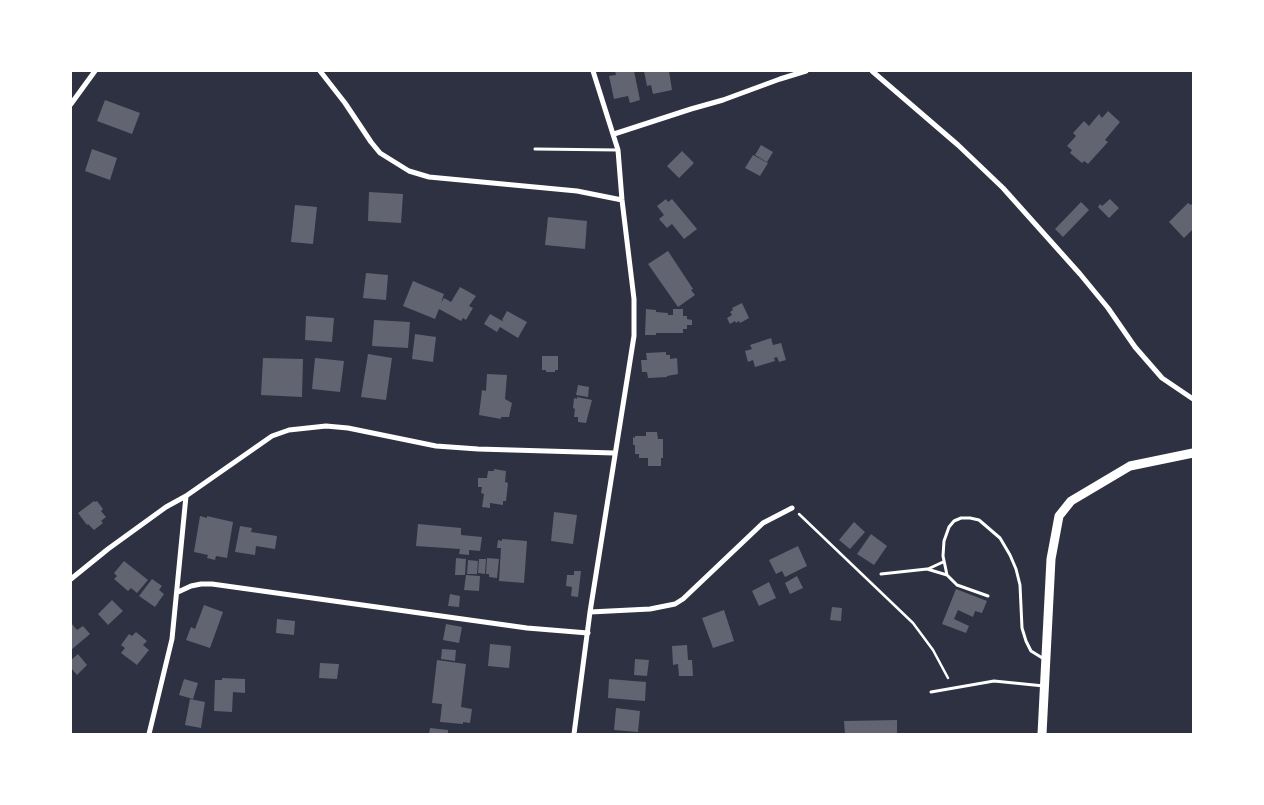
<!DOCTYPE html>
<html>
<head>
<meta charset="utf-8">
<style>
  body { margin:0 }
  #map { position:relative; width:1264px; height:805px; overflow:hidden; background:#2d3142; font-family:"IBM Plex Sans",sans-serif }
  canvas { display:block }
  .frame { position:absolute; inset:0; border:72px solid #fff; pointer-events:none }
</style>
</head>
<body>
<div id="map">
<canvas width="1264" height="805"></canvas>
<div class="frame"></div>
</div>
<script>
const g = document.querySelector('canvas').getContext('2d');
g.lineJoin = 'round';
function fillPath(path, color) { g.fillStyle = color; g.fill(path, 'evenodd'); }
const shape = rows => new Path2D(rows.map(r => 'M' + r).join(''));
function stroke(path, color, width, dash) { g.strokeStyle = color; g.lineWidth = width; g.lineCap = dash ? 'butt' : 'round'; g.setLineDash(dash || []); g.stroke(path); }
const building = shape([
  [615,71,634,71,640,100,630,103,628,96,614,99,609,76,616,75],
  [644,71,669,71,672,90,653,94,651,85,647,86],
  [105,100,140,113,132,134,97,121],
  [1108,111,1120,122,1105,140,1108,142,1088,164,1084,161,1082,163,1070,153,1072,150,1067,146,1076,136,1073,133,1084,121,1089,126,1099,114,1102,118],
  [761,145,773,152,767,162,755,155],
  [92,149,117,158,110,180,85,171],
  [682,151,694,163,679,178,667,166],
  [753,155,768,163,760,176,745,168],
  [369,192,403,194,401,223,368,221],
  [666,199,668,202,672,199,697,229,684,239,672,224,667,228,659,219,664,215,657,206],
  [1110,199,1119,208,1109,218,1098,207,1100,204,1102,206],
  [1081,202,1089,210,1063,237,1055,229],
  [1188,203,1191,205,1193,203,1193,229,1184,238,1169,222],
  [295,205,317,207,313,244,291,242],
  [548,217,587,221,585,249,545,245],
  [668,251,693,289,691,290,695,295,678,307,648,264],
  [366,273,388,275,386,300,363,298],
  [413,281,444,294,441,303,444,298,451,302,460,287,476,296,469,306,473,308,466,320,463,318,461,321,439,309,435,319,403,306],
  [742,303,749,318,740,323,739,321,736,323,735,321,730,324,727,318,732,315,730,312,733,310,732,308],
  [646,309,656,310,656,312,668,313,668,315,673,315,673,309,683,309,683,316,687,316,687,319,692,320,692,325,687,325,687,329,683,329,683,333,656,333,656,335,645,335],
  [507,311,527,322,518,338,500,327,497,332,484,324,490,314,504,322,502,320],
  [306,316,334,318,332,342,305,340],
  [374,320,410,322,408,348,372,346],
  [415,334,436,337,433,362,412,359],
  [771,338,773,345,781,343,786,360,779,362,777,357,774,358,775,361,755,367,753,360,748,362,745,351,752,349,750,345],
  [666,352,666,355,670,355,670,359,677,358,678,374,667,376,667,377,648,378,647,372,642,372,641,360,647,360,646,353],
  [368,354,392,358,386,400,361,397],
  [542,356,558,356,558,370,555,370,555,372,546,372,546,370,542,370],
  [263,358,303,359,302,397,261,395],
  [315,358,344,361,340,392,312,389],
  [487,374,507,375,505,399,512,403,509,417,501,417,501,419,479,415,482,390,486,391],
  [578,385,589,387,588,397,576,395],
  [577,397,592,400,586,423,578,422,578,417,574,417,575,409,573,408,574,398,577,399],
  [646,432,657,432,658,439,663,439,663,458,661,458,661,466,648,466,648,458,639,458,639,454,635,454,635,445,633,445,633,437,635,438,635,436,646,436],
  [494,469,506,471,505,482,508,483,506,501,503,501,503,505,490,503,490,508,482,507,484,494,481,493,482,487,478,487,478,478,487,478,488,471,494,471],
  [94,501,95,502,97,501,103,509,101,511,106,517,101,521,103,523,94,530,88,524,87,525,78,513],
  [554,512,577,515,573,544,551,541],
  [200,516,207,518,207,516,233,522,227,558,216,556,215,560,207,558,208,555,194,552],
  [854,522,865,532,850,549,839,540],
  [418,524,461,528,461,535,482,537,480,551,469,550,469,555,459,554,460,549,416,546],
  [240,526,252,528,251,532,277,536,275,549,256,546,255,555,235,552],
  [871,534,887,546,874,565,857,554],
  [502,539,527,541,524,583,499,581,501,548,497,548,498,540,502,541],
  [798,546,807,566,785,577,782,571,776,574,769,560],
  [456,558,466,559,465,575,455,575],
  [487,558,499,559,497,578,489,577,489,574,486,574],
  [479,559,486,559,485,574,478,573],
  [468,560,478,561,477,574,467,574],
  [124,561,148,580,137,593,131,588,128,591,114,579,117,576,114,573],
  [574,571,581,571,578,597,571,596,572,587,566,586,567,575,574,575],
  [466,575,480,576,479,591,464,590],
  [797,576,803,588,790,594,785,583],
  [152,579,162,586,159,590,164,594,155,607,139,596],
  [769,582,776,598,759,606,752,591],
  [956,589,987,601,982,613,975,611,973,617,958,610,954,619,969,626,966,633,942,624],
  [450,594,460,596,459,607,448,606],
  [112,600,123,611,108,625,98,614],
  [204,605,223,612,210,648,186,640,191,627,195,629],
  [832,607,842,608,841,621,830,620],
  [724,610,734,641,713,648,702,618],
  [277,619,295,621,294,635,276,633],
  [71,623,77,630,83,626,90,634,71,650],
  [446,624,462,627,459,643,443,640],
  [136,632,147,641,143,645,149,650,137,665,121,653,125,648,121,645,129,634,132,636],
  [490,644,511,646,509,668,488,666],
  [687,645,688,660,692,660,693,676,679,676,678,664,673,665,672,646],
  [442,649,456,650,455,661,441,659],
  [78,654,87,665,77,675,71,668,71,660],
  [635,659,649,660,647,676,634,675],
  [437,660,466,664,461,707,472,709,470,723,463,722,463,724,440,722,442,704,432,703],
  [320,663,339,664,337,679,319,678],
  [222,678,245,679,245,693,233,692,232,712,214,711,215,680,222,680],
  [184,679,198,683,193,699,179,695],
  [609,679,646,682,645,701,608,698],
  [190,699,205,702,201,728,185,725],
  [616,708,640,711,638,732,614,730],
  [897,720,897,734,845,734,844,721],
  [430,728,448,730,448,734,429,734]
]);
const path = shape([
  [799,514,913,623,933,650,948,678]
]);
const service = shape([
  [535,149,618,150],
  [928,569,943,562],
  [881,574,927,569,947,575,957,585,988,596],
  [947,575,943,556,944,541,949,527,954,521,961,518,970,518,979,520,1000,538,1010,555,1016,569,1020,585,1022,628,1026,641,1031,651,1044,659],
  [931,692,994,681,1044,686]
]);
const minor = shape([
  [320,71,345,103,371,142,380,153,409,171,429,177,577,191,622,200],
  [872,71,958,145,1003,188,1080,274,1108,308,1135,347,1162,378,1193,399],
  [71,104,95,71],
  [614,134,691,109,723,100,780,79,806,71],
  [71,579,108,549,166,507,186,496,272,436,289,430,326,426,348,428,436,446,478,449,614,453],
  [178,592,191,586,201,584,212,584,527,628,588,633],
  [590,612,650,609,675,604,683,599,763,523,792,508],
  [149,734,172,639,186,496],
  [574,734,590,612,634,336,634,299,622,200,618,150,593,71]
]);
const secondary = shape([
  [1042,734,1051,559,1059,516,1071,501,1130,466,1193,453]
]);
fillPath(building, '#626471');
stroke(path, '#fff', 2.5);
stroke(service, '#fff', 3);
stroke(minor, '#fff', 5);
stroke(secondary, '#fff', 9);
</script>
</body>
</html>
